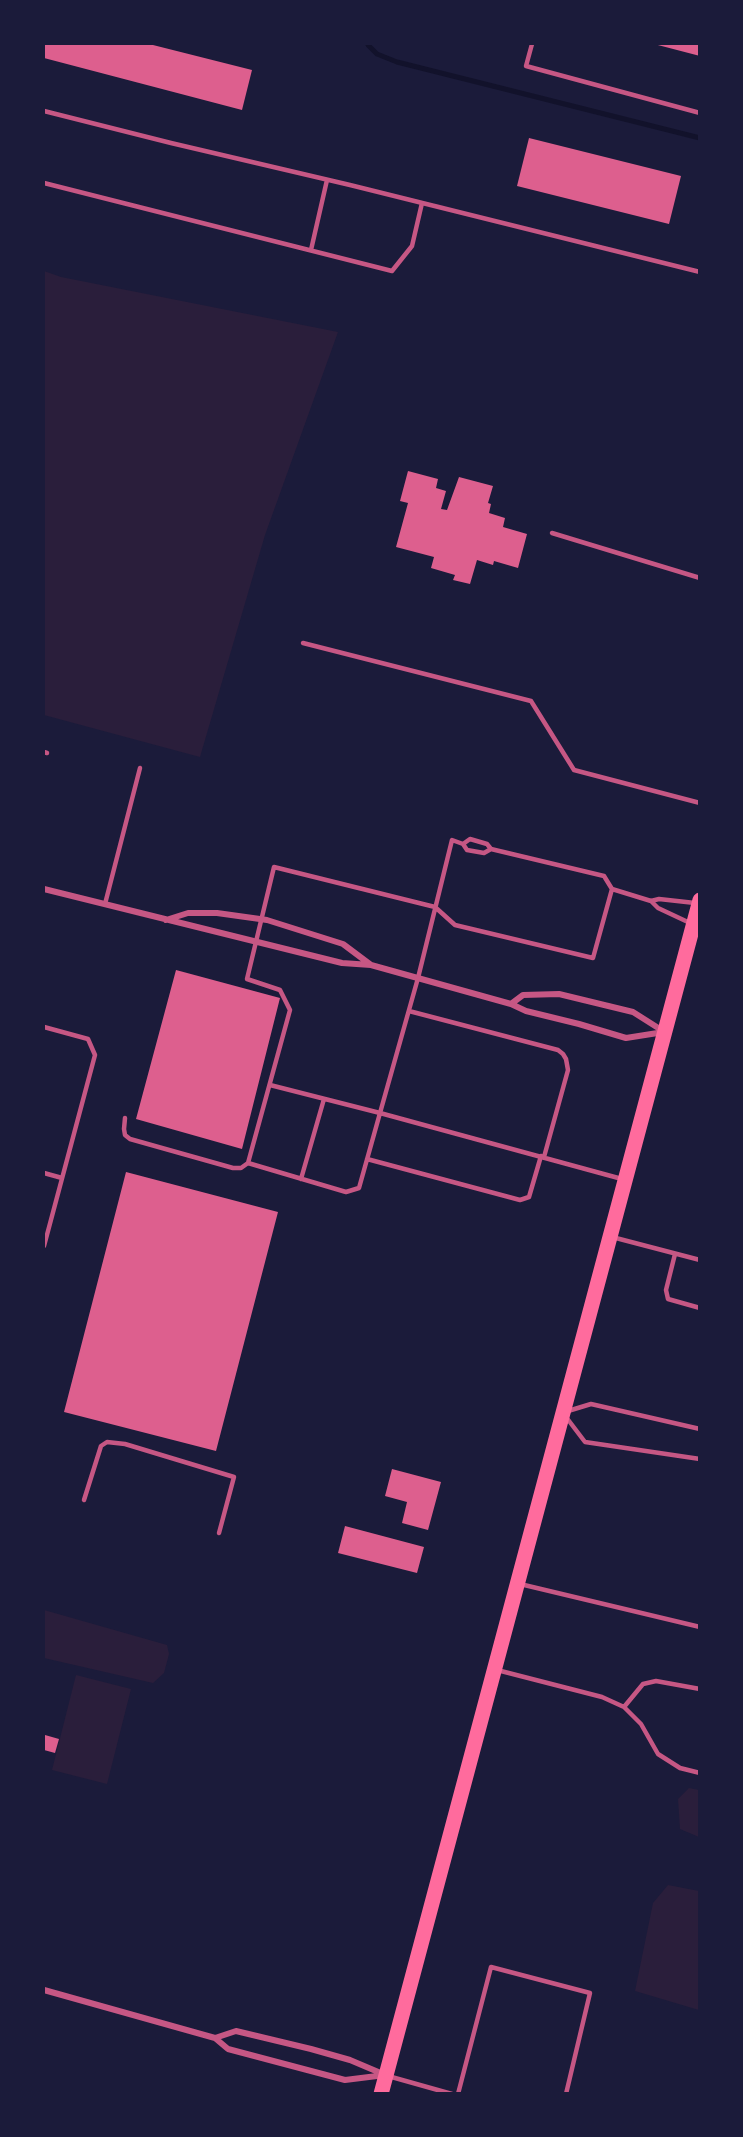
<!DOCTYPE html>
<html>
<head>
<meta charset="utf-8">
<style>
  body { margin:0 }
  #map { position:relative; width:743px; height:2137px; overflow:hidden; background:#1b1b3a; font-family:Spectral,serif }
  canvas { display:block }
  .frame { position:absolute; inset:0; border:45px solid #1b1b3a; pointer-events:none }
</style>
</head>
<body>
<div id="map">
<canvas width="743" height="2137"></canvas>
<div class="frame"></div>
</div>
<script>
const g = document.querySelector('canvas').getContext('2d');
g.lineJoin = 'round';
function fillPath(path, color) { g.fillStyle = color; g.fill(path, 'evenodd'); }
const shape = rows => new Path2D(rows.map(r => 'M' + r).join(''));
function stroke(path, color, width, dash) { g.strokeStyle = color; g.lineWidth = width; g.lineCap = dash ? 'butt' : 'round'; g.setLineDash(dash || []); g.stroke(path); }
const green = shape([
  [44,271,61,277,338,332,265,535,200,757,44,715],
  [44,1610,167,1645,169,1654,164,1673,153,1683,44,1658],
  [76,1675,131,1689,107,1784,52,1770],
  [689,1788,699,1790,699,1837,680,1829,678,1799],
  [668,1885,699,1891,699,2010,635,1991,653,1903]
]);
const stream = shape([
  [368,45,377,54,397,62,700,138]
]);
const building = shape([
  [44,44,149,44,252,70,242,110,44,58],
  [654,44,700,44,700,56],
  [529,138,681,176,669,224,517,186],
  [408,471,438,479,436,488,446,491,441,509,447,510,459,477,493,486,488,503,491,504,489,513,505,518,503,527,527,534,518,568,494,561,493,565,477,560,470,584,453,580,455,575,431,568,434,557,396,547,408,503,400,501],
  [176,970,280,998,242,1149,136,1119],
  [126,1172,278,1212,216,1451,64,1412],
  [392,1469,441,1482,428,1530,402,1523,407,1502,385,1496],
  [345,1526,424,1547,417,1573,338,1553],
  [45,1735,59,1739,55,1753,44,1750]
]);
const service = shape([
  [532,44,526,66,700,113],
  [44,111,171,143,350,185,700,272],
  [44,183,392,271,412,246,422,203],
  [311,250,327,180],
  [552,533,700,578],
  [303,643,531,701,574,770,700,803],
  [44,752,47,753],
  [463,844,470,839,487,844,491,849,604,876,612,889],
  [491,849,484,853,467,850,463,844,452,840,418,978,380,1113,622,1179],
  [651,901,658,908,690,923],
  [105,904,140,768],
  [409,1011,558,1050,563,1054,566,1059,568,1070,544,1157],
  [44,1027,88,1039,95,1055,44,1246],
  [125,1118,124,1129,125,1135,130,1139,233,1168,241,1168,248,1163,290,1010,280,990,247,979,274,867,435,907,455,925,593,958,612,889,651,901,659,899,695,903],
  [367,1159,520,1200,529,1197,541,1156],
  [248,1163,346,1192,359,1188,380,1113,270,1085],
  [44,1173,62,1178],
  [301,1179,324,1099],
  [612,1237,700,1260],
  [675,1254,666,1290,668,1299,700,1308],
  [568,1411,591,1404,700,1429],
  [566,1417,585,1442,700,1459],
  [84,1500,101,1446,107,1442,125,1444,234,1477,219,1533],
  [520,1584,700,1627],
  [497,1670,602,1697,624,1707,641,1724,658,1754,680,1768,700,1773],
  [624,1707,643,1684,656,1681,700,1689],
  [388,2076,452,2094],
  [458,2094,491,1967,590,1993,566,2094]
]);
const minor = shape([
  [44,889,342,963,371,965,511,1004,526,1011,579,1024,626,1038,664,1032],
  [166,920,188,913,217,913,267,920,343,944,371,965],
  [511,1004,523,995,559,994,633,1012,663,1031],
  [44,1990,215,2038,228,2049,345,2080,385,2075],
  [215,2038,236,2031,311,2049,350,2060,383,2074]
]);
const primary = shape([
  [381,2094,700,900]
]);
fillPath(green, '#2a1e3b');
stroke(stream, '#12122b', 5);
fillPath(building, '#dd5f8e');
stroke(service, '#c65784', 4.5);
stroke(minor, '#c65784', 6);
stroke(primary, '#ff6b9d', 15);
</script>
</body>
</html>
